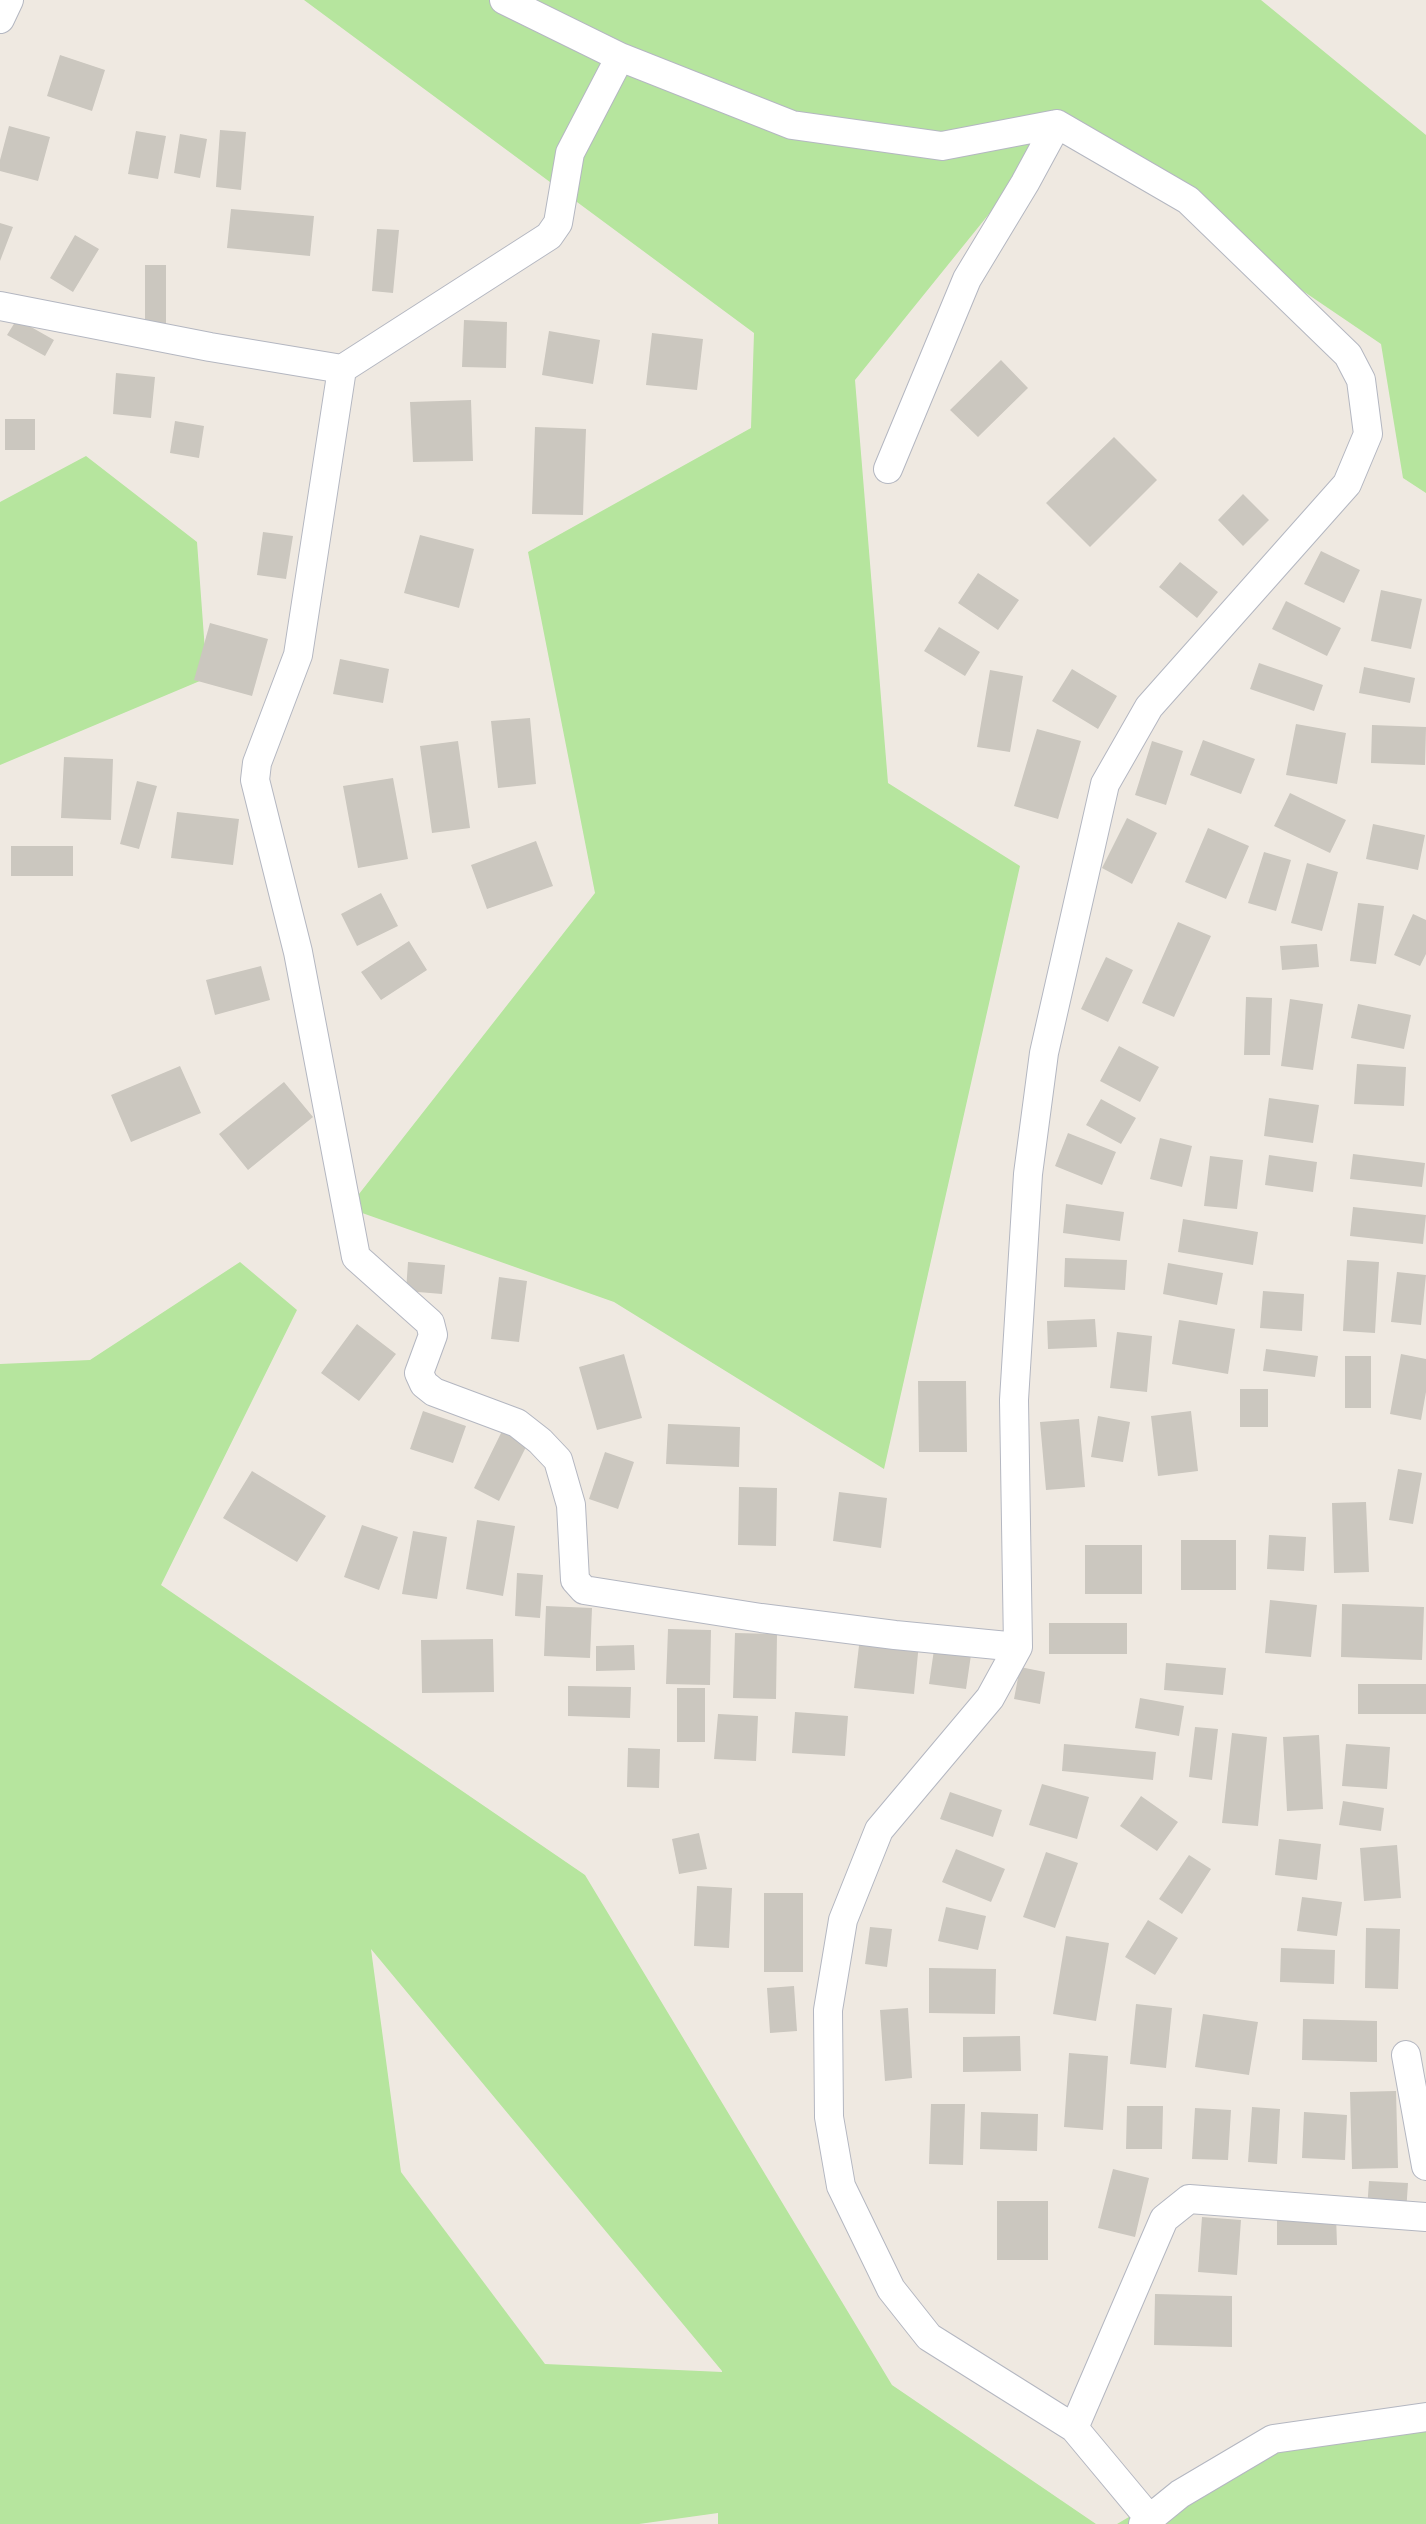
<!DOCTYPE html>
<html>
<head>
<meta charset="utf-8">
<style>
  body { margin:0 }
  canvas { display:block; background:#efe9e1 }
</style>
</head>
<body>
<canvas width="1426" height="2524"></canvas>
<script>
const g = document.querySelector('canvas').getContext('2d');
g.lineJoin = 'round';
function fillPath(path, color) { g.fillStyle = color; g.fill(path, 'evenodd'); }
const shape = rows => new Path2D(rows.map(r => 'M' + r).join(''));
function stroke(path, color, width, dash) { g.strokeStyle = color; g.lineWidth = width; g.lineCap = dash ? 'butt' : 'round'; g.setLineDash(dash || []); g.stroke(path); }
const green = shape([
  [304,0,1261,0,1426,135,1426,493,1403,478,1381,344,1060,126,855,380,888,783,1020,866,884,1469,614,1302,348,1208,595,893,528,552,751,428,754,333],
  [86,456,197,542,207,678,0,765,0,502],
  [240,1262,297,1310,161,1585,585,1875,892,2385,1096,2524,718,2524,718,2513,639,2524,0,2524,0,1364,90,1360],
  [371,1949,722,2371,722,2372,545,2364,401,2172],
  [1426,2404,1426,2524,1117,2524,1263,2438]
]);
const building = shape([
  [60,55,105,70,92,111,47,96],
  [9,126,50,137,38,181,0,171,0,160],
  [220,130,246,132,241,190,216,187],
  [136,131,166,136,158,179,128,174],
  [180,134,207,139,200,178,174,173],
  [231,209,314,216,310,256,227,248],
  [0,223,13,227,0,261],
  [377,229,399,230,393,293,372,291],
  [75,235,99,249,73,292,50,278],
  [145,265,166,265,166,323,145,323],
  [17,319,54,340,45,356,7,335],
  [464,320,507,322,506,368,462,367],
  [549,331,600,340,593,384,542,375],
  [652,333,703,339,697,390,646,385],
  [1001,360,1028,388,978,437,950,410],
  [116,373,155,377,151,418,113,414],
  [471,400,473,461,413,462,410,402],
  [5,419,35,419,35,450,5,450],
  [175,421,204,426,199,458,170,453],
  [535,427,586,429,583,515,532,514],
  [1114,437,1157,480,1090,547,1046,503],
  [1243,494,1269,520,1243,546,1218,520],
  [263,532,293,536,286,579,257,575],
  [420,535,474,549,459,608,404,593],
  [1321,551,1360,570,1344,603,1304,584],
  [1180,562,1218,592,1197,618,1159,587],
  [978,573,1019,600,998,630,958,603],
  [1381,590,1422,599,1411,649,1371,641],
  [1286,601,1341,628,1327,656,1272,629],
  [210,623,268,639,252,696,194,680],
  [939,627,980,652,965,676,924,651],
  [340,659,389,669,383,703,333,694],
  [1259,663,1323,685,1314,711,1250,689],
  [1364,667,1415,678,1410,703,1359,693],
  [1072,669,1117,696,1098,729,1052,701],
  [990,670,1023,676,1010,752,977,747],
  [530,718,536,784,498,788,491,721],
  [1296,724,1346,733,1337,784,1286,775],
  [1372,725,1426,727,1425,765,1371,763],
  [1037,729,1081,741,1058,819,1014,806],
  [1203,740,1255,759,1241,794,1190,775],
  [458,741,470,828,432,833,420,746],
  [1152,741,1183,751,1166,805,1135,795],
  [64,757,113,759,111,820,61,818],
  [393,778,408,859,358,868,343,786],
  [137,781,157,786,139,849,120,844],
  [1290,793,1346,820,1330,853,1274,826],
  [177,812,239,819,233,865,171,858],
  [1127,818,1157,833,1132,884,1102,868],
  [1373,824,1425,835,1418,870,1366,859],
  [1208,828,1249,846,1226,899,1185,882],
  [536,841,553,886,487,909,471,865],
  [11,846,73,846,73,876,11,876],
  [1264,852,1291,860,1276,911,1248,903],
  [1307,863,1338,872,1322,931,1291,923],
  [381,893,398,926,357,946,341,914],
  [1358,903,1384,906,1376,964,1350,961],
  [1413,914,1426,920,1426,954,1420,966,1394,955],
  [1178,922,1211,936,1174,1017,1142,1003],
  [409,941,427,970,381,1000,361,972],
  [1317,944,1319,967,1282,970,1280,946],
  [1106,957,1133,970,1108,1022,1081,1009],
  [261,966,270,1000,215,1015,206,980],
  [1246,997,1272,998,1270,1055,1244,1055],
  [1290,999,1323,1004,1313,1070,1281,1066],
  [1358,1004,1411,1015,1404,1049,1351,1038],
  [1119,1046,1159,1067,1140,1102,1100,1081],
  [1357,1064,1406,1067,1404,1106,1354,1104],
  [180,1066,201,1113,131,1142,111,1095],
  [284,1082,313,1117,248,1170,219,1134],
  [1269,1098,1319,1105,1313,1143,1264,1136],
  [1101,1099,1136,1118,1121,1144,1086,1125],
  [1068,1133,1116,1152,1102,1185,1055,1166],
  [1160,1138,1192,1146,1182,1187,1150,1179],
  [1353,1154,1425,1163,1422,1187,1350,1179],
  [1269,1155,1317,1162,1313,1192,1265,1185],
  [1210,1156,1243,1160,1237,1209,1204,1206],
  [1066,1204,1124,1212,1120,1241,1063,1233],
  [1353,1207,1426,1215,1423,1244,1350,1236],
  [1183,1219,1258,1232,1253,1265,1178,1252],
  [1065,1258,1127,1260,1125,1290,1064,1287],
  [1347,1260,1379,1262,1375,1333,1343,1331],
  [408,1262,445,1265,442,1294,406,1291],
  [1168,1263,1223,1273,1217,1305,1163,1294],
  [1397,1272,1426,1275,1421,1325,1391,1322],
  [499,1277,527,1281,519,1342,491,1339],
  [1263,1291,1304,1294,1302,1331,1260,1328],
  [1095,1319,1097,1347,1048,1349,1047,1321],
  [1179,1320,1235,1329,1228,1374,1172,1364],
  [357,1324,396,1354,359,1401,321,1373],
  [1117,1332,1152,1336,1147,1392,1110,1388],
  [1266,1349,1318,1356,1315,1377,1263,1371],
  [624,1354,642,1418,597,1430,579,1367],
  [1401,1354,1426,1359,1426,1392,1421,1420,1390,1414],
  [1345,1356,1371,1356,1371,1408,1345,1408],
  [918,1381,966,1381,967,1452,919,1452],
  [1240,1389,1268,1389,1268,1427,1240,1427],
  [423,1411,466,1426,453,1463,410,1449],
  [1191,1411,1198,1471,1158,1476,1151,1416],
  [1098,1416,1130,1422,1123,1462,1091,1457],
  [1079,1419,1085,1487,1046,1490,1040,1422],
  [668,1424,740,1427,739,1467,666,1464],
  [503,1429,529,1441,499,1501,474,1488],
  [605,1452,634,1462,618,1509,589,1499],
  [1398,1469,1422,1473,1413,1524,1389,1520],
  [252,1471,326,1516,297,1562,223,1518],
  [739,1487,777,1488,776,1546,738,1545],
  [839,1492,887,1498,881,1548,833,1541],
  [1366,1502,1369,1572,1334,1573,1332,1503],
  [477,1520,515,1526,503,1596,466,1589],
  [362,1525,398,1537,379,1590,344,1577],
  [413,1531,447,1537,437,1599,402,1594],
  [1269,1535,1306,1537,1304,1571,1267,1569],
  [1181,1540,1236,1540,1236,1590,1181,1590],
  [1085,1545,1142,1545,1142,1594,1085,1594],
  [517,1573,543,1575,540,1618,515,1616],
  [1270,1600,1317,1605,1311,1657,1265,1653],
  [1342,1604,1424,1607,1422,1660,1341,1657],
  [546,1606,592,1608,590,1658,544,1656],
  [1049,1623,1127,1623,1127,1654,1049,1654],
  [668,1629,711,1630,710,1685,666,1684],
  [735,1633,777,1634,776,1699,733,1698],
  [860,1637,919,1643,914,1694,854,1688],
  [493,1639,494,1692,422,1693,421,1640],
  [935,1643,972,1648,966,1689,929,1684],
  [634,1645,635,1670,596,1671,596,1646],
  [1166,1663,1226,1668,1223,1695,1164,1690],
  [1020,1667,1045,1672,1040,1704,1014,1699],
  [1358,1684,1426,1684,1426,1714,1358,1714],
  [568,1686,631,1687,630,1718,568,1716],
  [677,1688,705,1688,705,1742,677,1742],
  [1140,1698,1184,1706,1179,1736,1135,1728],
  [795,1712,848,1716,845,1756,792,1753],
  [718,1714,758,1716,756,1761,714,1759],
  [1195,1727,1218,1729,1212,1780,1189,1777],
  [1232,1733,1267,1737,1258,1826,1222,1823],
  [1319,1735,1323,1809,1287,1811,1283,1737],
  [1064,1744,1156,1752,1153,1780,1062,1771],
  [1346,1744,1390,1747,1387,1789,1342,1786],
  [628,1748,660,1749,659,1788,627,1787],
  [1042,1784,1089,1797,1077,1839,1029,1825],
  [950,1792,1002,1810,993,1837,940,1819],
  [1141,1796,1178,1822,1157,1851,1120,1826],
  [1343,1801,1384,1808,1381,1831,1339,1825],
  [699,1833,707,1869,679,1874,672,1839],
  [1279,1839,1321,1844,1317,1880,1275,1875],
  [1397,1845,1401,1898,1364,1901,1360,1848],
  [956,1849,1005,1869,991,1902,942,1882],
  [1046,1852,1078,1863,1055,1928,1023,1917],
  [1189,1855,1211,1869,1182,1914,1159,1899],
  [697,1886,732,1888,729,1948,694,1946],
  [764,1893,803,1893,803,1972,764,1972],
  [1302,1897,1342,1902,1337,1936,1297,1931],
  [946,1907,986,1916,978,1950,938,1941],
  [1148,1920,1178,1938,1155,1975,1125,1957],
  [870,1927,892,1929,887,1967,865,1964],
  [1366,1928,1400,1929,1398,1989,1365,1988],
  [1066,1936,1109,1943,1096,2021,1053,2014],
  [1281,1948,1335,1950,1334,1984,1280,1982],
  [929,1968,996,1969,995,2014,929,2013],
  [794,1986,797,2031,770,2033,767,1988],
  [1136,2004,1172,2008,1166,2068,1130,2064],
  [908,2008,912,2078,885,2081,880,2010],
  [1203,2014,1258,2022,1249,2075,1195,2067],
  [1303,2019,1377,2021,1377,2062,1302,2060],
  [1020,2036,1021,2071,963,2072,963,2037],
  [1069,2053,1108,2056,1103,2130,1064,2127],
  [1396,2091,1398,2168,1352,2169,1350,2092],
  [931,2104,965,2104,963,2165,929,2164],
  [1127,2106,1163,2106,1162,2149,1126,2149],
  [1252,2107,1280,2109,1277,2164,1248,2162],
  [1195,2108,1231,2110,1228,2160,1192,2159],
  [981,2112,1038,2114,1037,2151,980,2149],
  [1304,2112,1347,2115,1345,2160,1302,2158],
  [1113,2169,1149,2178,1135,2237,1098,2228],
  [1369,2181,1408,2183,1406,2213,1367,2210],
  [997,2201,1048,2201,1048,2260,997,2260],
  [1336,2215,1337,2245,1277,2245,1277,2216],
  [1202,2217,1241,2220,1237,2275,1198,2272],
  [1155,2294,1232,2296,1232,2347,1154,2345]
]);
const minor = shape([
  [504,0,620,57,792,125,942,146,1057,124,1188,200,1348,355,1361,380,1368,434,1347,484,1149,707,1105,784,1044,1053,1028,1174,1014,1400,1018,1647,990,1698,879,1830,843,1920,828,2010,829,2117,841,2186,891,2289,929,2337,1074,2428,1149,2518],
  [0,19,9,0],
  [0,306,210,347,342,369,549,236,558,223,570,153,620,57],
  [342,369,298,655,257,763,255,780,298,952,356,1257,430,1323,433,1335,419,1373,424,1384,434,1392,517,1423,540,1441,558,1460,571,1505,575,1580,584,1590,761,1618,895,1635,1018,1647],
  [888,469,967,279,1025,183,1057,124],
  [1406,2055,1426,2166],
  [1074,2428,1164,2219,1189,2199,1426,2217],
  [1143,2524,1180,2494,1273,2439,1426,2417]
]);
fillPath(green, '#b6e59e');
fillPath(building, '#cbc7bf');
stroke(minor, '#b4b7c1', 30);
stroke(minor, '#fff', 28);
</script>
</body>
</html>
